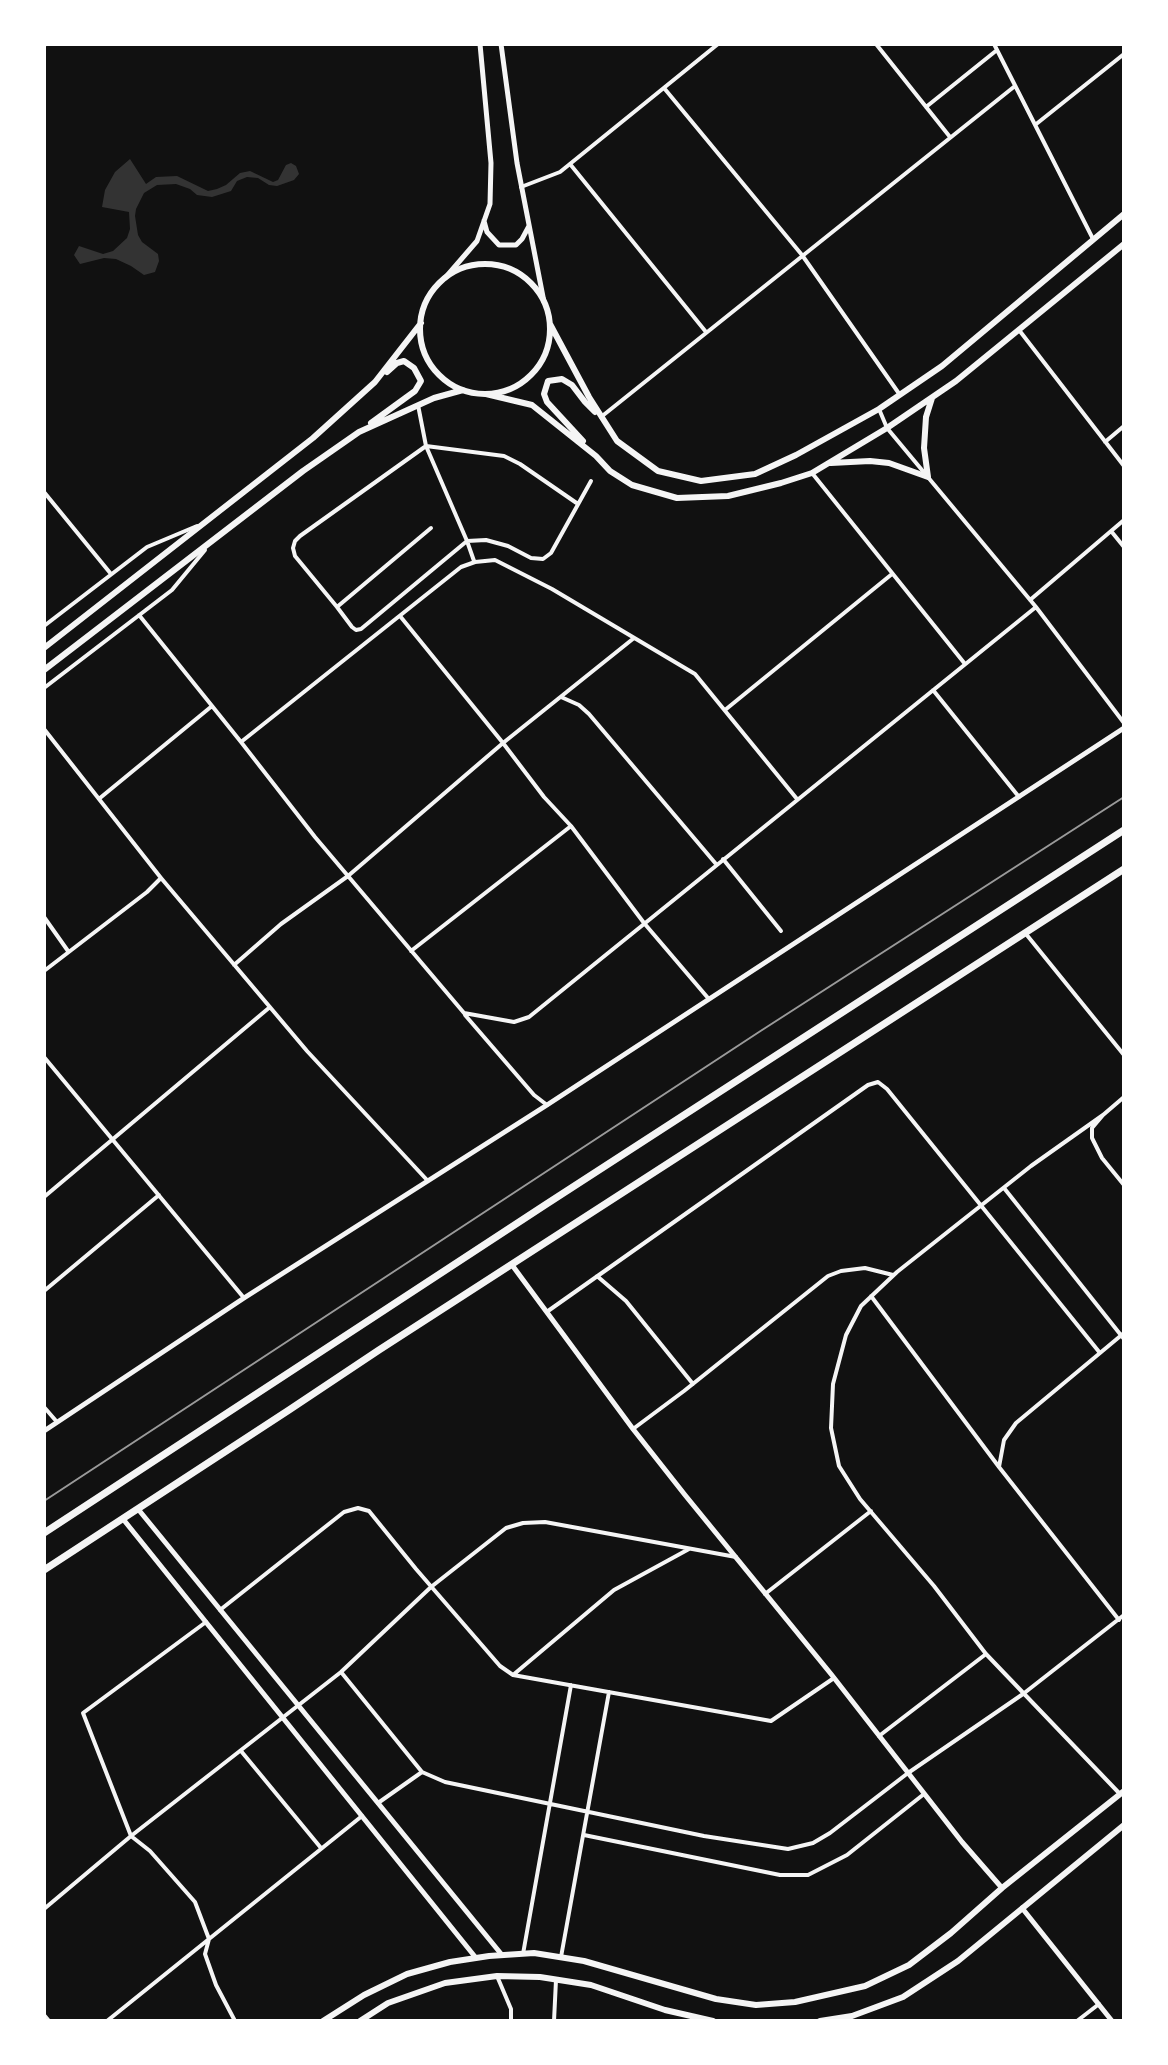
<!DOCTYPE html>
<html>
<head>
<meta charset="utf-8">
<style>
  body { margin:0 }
  #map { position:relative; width:1168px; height:2065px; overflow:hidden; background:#111; font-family:Manrope,sans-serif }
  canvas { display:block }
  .frame { position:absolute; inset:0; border:46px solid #fff; pointer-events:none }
</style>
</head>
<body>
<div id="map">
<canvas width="1168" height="2065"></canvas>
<div class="frame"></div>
</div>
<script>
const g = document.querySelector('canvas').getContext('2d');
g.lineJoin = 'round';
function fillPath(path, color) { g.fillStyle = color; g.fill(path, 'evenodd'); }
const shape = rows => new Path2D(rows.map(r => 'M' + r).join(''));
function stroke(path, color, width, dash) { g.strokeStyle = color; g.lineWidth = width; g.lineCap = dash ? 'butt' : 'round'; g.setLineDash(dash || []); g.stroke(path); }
const water = shape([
  [130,159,146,184,156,177,177,176,208,191,217,189,226,185,240,173,250,171,273,182,278,180,286,165,291,163,296,166,299,174,294,180,277,186,269,185,258,178,247,177,237,181,231,191,212,197,197,195,190,189,176,184,157,185,144,193,136,209,135,216,138,235,142,242,158,254,159,261,155,272,144,275,131,266,116,259,104,258,80,264,74,255,79,246,103,254,113,251,127,238,130,229,129,212,102,207,105,190,115,172]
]);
const minor = shape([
  [876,44,950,137],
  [994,44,1093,239],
  [44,46,45,44],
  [664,88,802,255,900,395],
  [926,107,997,50],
  [1035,125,1124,54],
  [570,164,706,332],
  [521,187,560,172,718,44],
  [1019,330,1124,466],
  [879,409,887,428,1036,607,1124,723],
  [601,417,1015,86],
  [1105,442,1124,426],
  [812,473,965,664],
  [44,492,111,574],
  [431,528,337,607,295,556,293,548,295,541,300,536,426,446,504,456,520,464,578,504],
  [1111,531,1124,547],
  [474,561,467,541,486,540,508,546,531,558,543,559,551,553,591,481],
  [1030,600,1124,520],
  [337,607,352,627,356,630,361,629,467,541,426,446,418,405],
  [139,615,241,742,315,837,464,1013,514,1022,529,1017,1036,607],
  [400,616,503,743,544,797,571,826,644,923,708,998],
  [44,626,147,547,197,526],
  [44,688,172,590,205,550],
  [933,690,1019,797],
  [561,697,579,705,589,714,716,864],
  [725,710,892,574],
  [44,729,161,878],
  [241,742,461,567,475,562,495,560,552,589,695,674,797,799],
  [100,798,212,706],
  [723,859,781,931],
  [44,917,68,951],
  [1026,934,1124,1055],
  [411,951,571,826],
  [234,965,281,924,348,876,503,743,634,638],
  [44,971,147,892,161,878,307,1051,427,1180],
  [465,1015,534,1095,547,1105],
  [44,1057,244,1298],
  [1124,1097,1103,1115,1092,1128,1092,1138,1102,1158,1124,1185],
  [1103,1115,1031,1166,897,1272,861,1306,846,1335,833,1384,831,1428,839,1466,860,1499,934,1586,986,1654,1120,1794],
  [1004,1188,1124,1339],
  [44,1197,270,1007],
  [597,1276,626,1301,693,1384],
  [44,1291,159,1195],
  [871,1296,999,1467,1119,1620],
  [548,1311,868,1085,878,1082,887,1089,1100,1353],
  [44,1407,57,1422],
  [633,1429,684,1391,828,1276,841,1271,865,1268,893,1275],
  [999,1467,1004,1440,1016,1423,1124,1333],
  [765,1594,871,1511],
  [220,1610,344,1512,358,1508,369,1511,416,1569,500,1666,513,1675,771,1721,834,1678],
  [206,1622,83,1713,131,1836,341,1672,431,1587,506,1528,523,1523,545,1522,736,1557],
  [341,1672,422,1772,445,1782,704,1836,788,1849,813,1843,830,1833,908,1773,1023,1694,1124,1615],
  [513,1675,614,1590,689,1549],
  [879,1736,986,1654],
  [241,1751,321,1848],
  [378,1803,422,1772],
  [584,1835,780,1875,808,1875,847,1855,924,1794],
  [44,1909,131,1836,150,1851,195,1902,209,1939,205,1954,216,1985,235,2021],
  [523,1954,571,1685],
  [561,1957,609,1692],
  [497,1976,511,2009,511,2021],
  [44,2015,49,2021],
  [107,2021,362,1816],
  [554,2021,556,1980],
  [1077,2021,1099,2004]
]);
const tertiary = shape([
  [501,44,517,163,544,302],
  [484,221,487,232,499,245,516,245,522,239,529,226],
  [445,278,477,241,490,204,491,163,480,44],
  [512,1265,633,1429,685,1495,831,1674,962,1842,1002,1888],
  [44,1431,244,1298,547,1105,1124,728],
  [138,1509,502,1955],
  [123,1519,476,1958],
  [1022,1908,1112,2021]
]);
const secondary = shape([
  '420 329a65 65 0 1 1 130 0a65 65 0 1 1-130 0Z',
  [550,324,589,397,617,441,658,471,701,481,755,474,796,455,879,409,942,366,1124,214],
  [486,394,532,405,596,456,610,471,632,485,677,498,728,496,781,483,812,473,887,428,956,381,1124,244],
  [371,423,415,391,421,381,414,368,404,361,397,363,387,372],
  [583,441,547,402,544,394,548,381,562,379,572,385,585,402,595,412],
  [831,463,870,461,889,463,928,477,924,448,926,417,932,398],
  [44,648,313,438,375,382,421,323],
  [44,670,303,471,359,432,434,398,463,390],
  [323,2021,364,1995,407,1974,450,1962,489,1956,534,1953,584,1961,716,1999,756,2005,795,2002,865,1986,909,1965,951,1933,1002,1888,1124,1791],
  [360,2021,388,2003,445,1983,497,1976,540,1977,591,1985,665,2010,713,2021],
  [820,2021,852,2016,903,1997,958,1961,1124,1825]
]);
const trunk = shape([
  [44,1533,545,1205,1124,830],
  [44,1570,289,1410,379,1350,1124,869]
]);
const tram = shape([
  [44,1501,759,1032,1124,797]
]);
fillPath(water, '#333');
stroke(minor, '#f5f5f5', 4);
stroke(tertiary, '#f5f5f5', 5);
stroke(secondary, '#f5f5f5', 6);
stroke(trunk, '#f5f5f5', 7);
stroke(tram, '#9a9a9a', 2);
</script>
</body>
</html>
